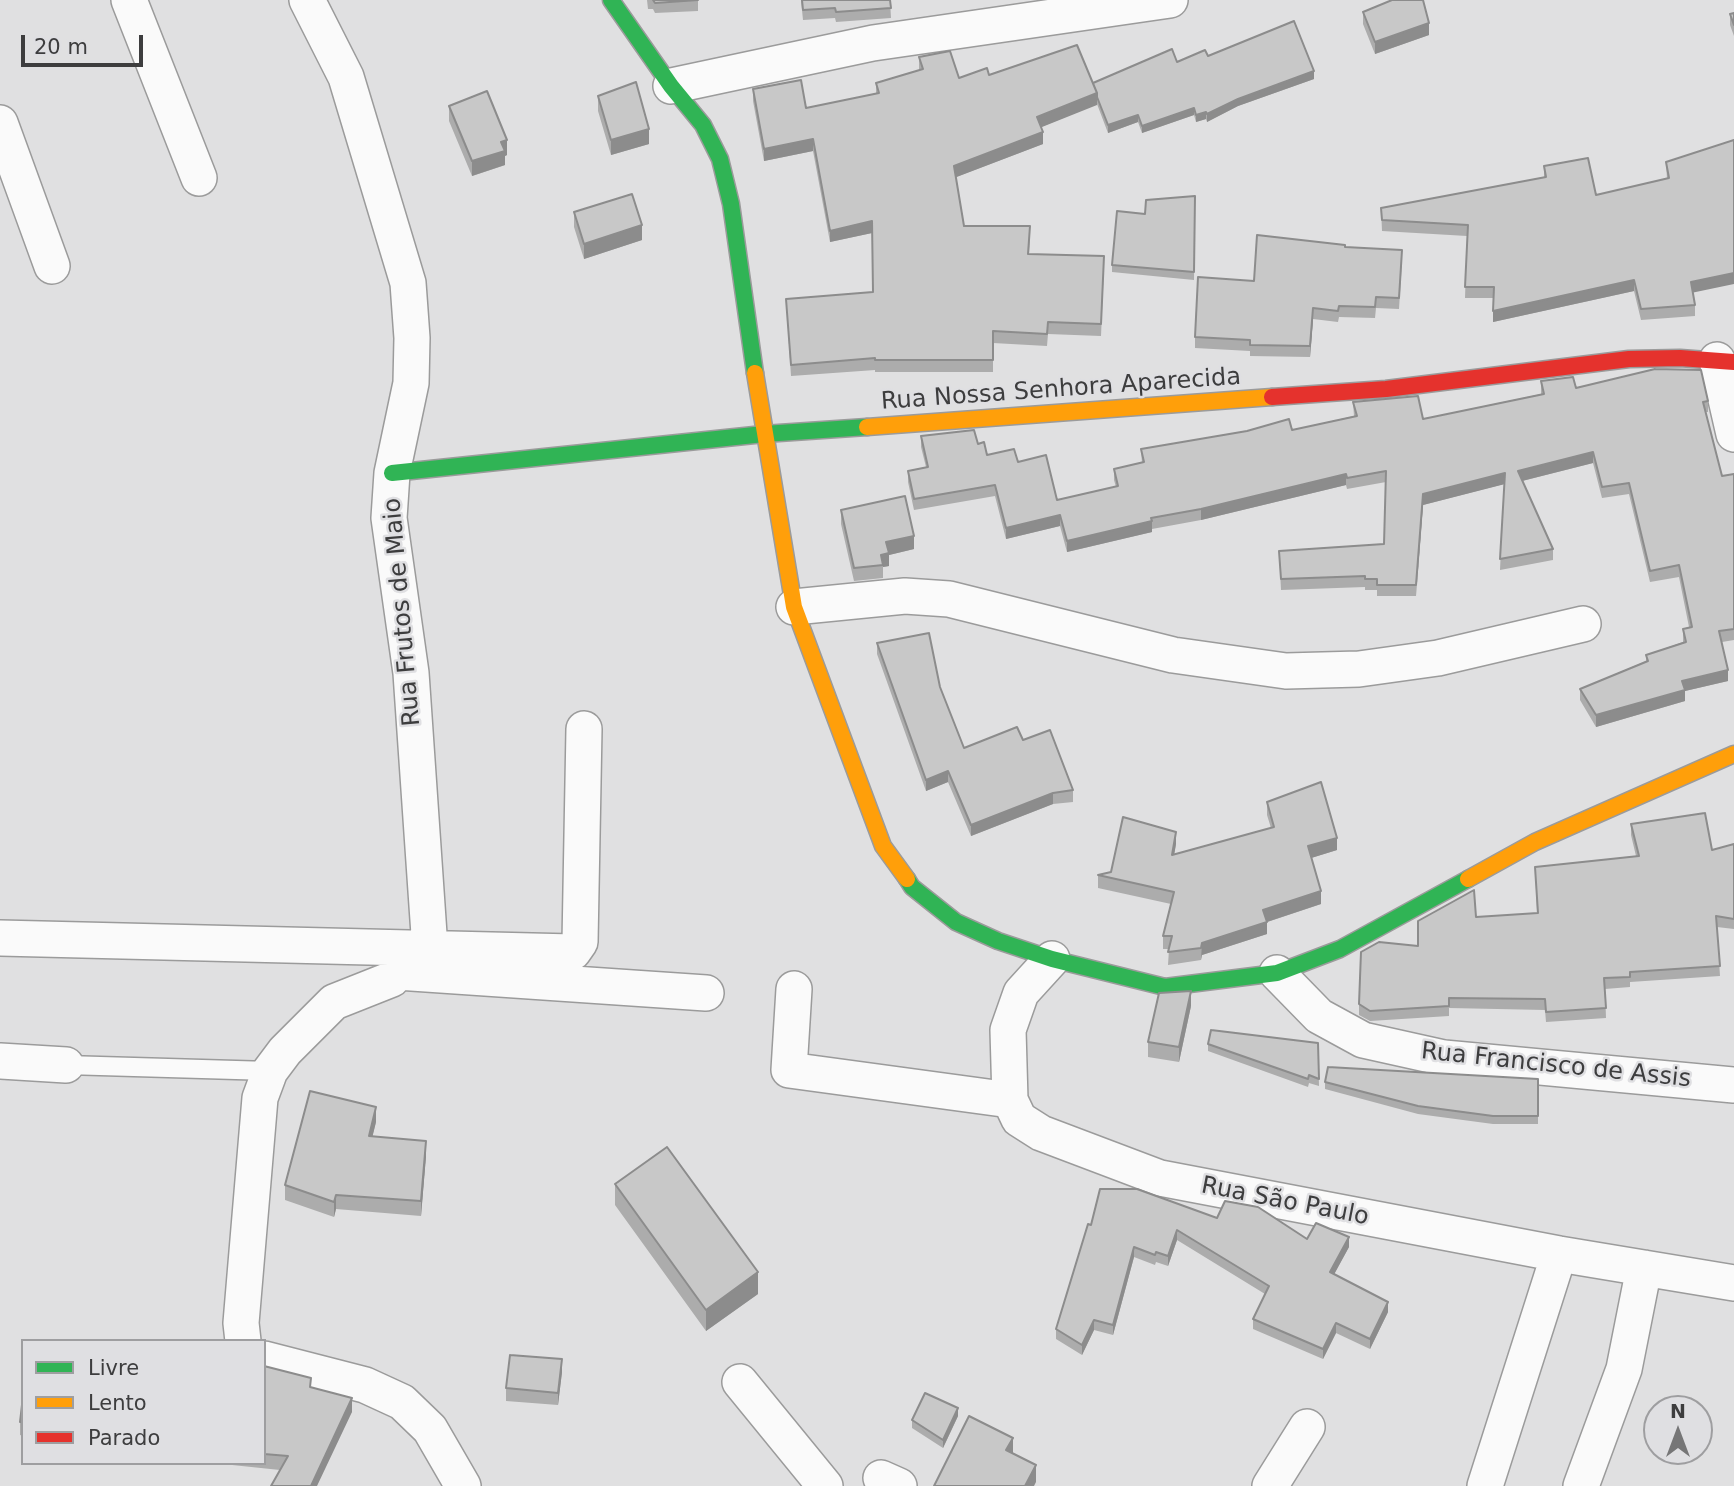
<!DOCTYPE html>
<html>
<head>
<meta charset="utf-8">
<style>
  body { margin:0 }
  #map { position:relative; width:1734px; height:1486px; overflow:hidden; background:#e0e0e1; font-family:"DejaVu Sans",sans-serif }
  canvas { display:block }
  .legend { position:absolute; left:21px; top:1339px; width:245px; height:126px; box-sizing:border-box; background:#dfdfe2; border:2px solid #9e9ea0; margin:0; padding:9px 12px; list-style:none; font-size:21px; color:#3d3d3e }
  .legend li { display:flex; align-items:center; gap:14px; height:35px }
  .legend b { width:35px; border:2px solid #9e9ea0 }
  .north { position:absolute; left:1643px; top:1395px; width:70px; height:70px; box-sizing:border-box; background:#dfdfe2; border:2px solid #9e9ea0; border-radius:50%; rotate:0deg; font-size:19px; font-weight:700; line-height:28px; text-align:center; color:#3d3d3e }
  .north::after { content:''; display:block; margin:auto; width:24px; height:32px; background:#767677; clip-path:polygon(50% 0,100% 100%,50% 72%,0 100%) }
  .scale { position:absolute; left:21px; top:35px; width:122px; height:32px; box-sizing:border-box; border:4px solid #3d3d3e; border-top:0; padding-left:9px; font-size:21px; line-height:24px; white-space:nowrap; color:#3d3d3e; -webkit-text-stroke:5px #dfdfe2; paint-order:stroke }
</style>
</head>
<body>
<div id="map">
<canvas width="1734" height="1486"></canvas>
<ul class="legend">
<li><b style="height:9px;background:#30b455"></b>Livre</li>
<li><b style="height:9px;background:#ff9f0a"></b>Lento</li>
<li><b style="height:9px;background:#e5322d"></b>Parado</li>
</ul>
<div class="north">N</div>
<div class="scale">20 m</div>
</div>
<script>
const g = document.querySelector('canvas').getContext('2d');
g.lineJoin = 'round';
const shape = rows => new Path2D(rows.map(r => 'M' + r).join(''));
function stroke(path, color, width, dash) { g.strokeStyle = color; g.lineWidth = width; g.lineCap = dash ? 'butt' : 'round'; g.setLineDash(dash || []); g.stroke(path); }
function fillPath(path, color) { g.fillStyle = color; g.fill(path, 'evenodd'); }
function drawText(font, color, halo, rows, align = 'center') {
  g.font = font + ' "DejaVu Sans",sans-serif'; g.lineWidth = 5; g.setLineDash([]); g.textBaseline = 'middle'; g.strokeStyle = halo; g.fillStyle = color; for (const [text, x, y, turn = 0] of rows) {
    g.save(); g.translate(x, y); g.rotate((+turn || 0) * Math.PI / 180); g.textAlign = isNaN(turn) ? turn : align; if (halo) g.strokeText(text, 0, 0); g.fillText(text, 0, 0); g.restore();
  }
}
const lane = shape([
  [66,1065,270,1071]
]);
const street = shape([
  [129,0,199,178],
  [307,0,346,77,408,283,412,338,411,383,392,473,389,518,411,673,430,949],
  [671,86,873,43,1170,0],
  [0,123,52,266],
  [1717,360,1734,434],
  [794,607,905,596,949,599,1173,655,1286,671,1359,669,1438,658,1583,624],
  [0,938,573,952,580,942,584,729],
  [1052,959,1021,993,1008,1030,1010,1100,1019,1119,1041,1133,1160,1178,1559,1254,1734,1283],
  [397,972,706,993],
  [1277,973,1319,1016,1363,1040,1444,1058,1734,1085],
  [794,989,789,1070,1010,1100],
  [0,1061,66,1065],
  [243,1341,241,1323,260,1098,270,1071,285,1051,334,1002,392,979,397,972,403,949],
  [264,1359,365,1385,402,1402,430,1429,463,1486],
  [740,1382,825,1486],
  [881,1478,899,1486],
  [1270,1486,1307,1427],
  [1485,1486,1559,1254],
  [1581,1486,1624,1369,1644,1268]
]);
const fast = shape([
  [611,0,671,86,703,125,720,159,731,204,755,373],
  [392,473,764,434,867,427],
  [907,879,912,887,956,922,998,941,1052,959,1165,987,1277,973,1340,949,1468,879]
]);
const slow = shape([
  [755,373,794,607,883,846,907,879],
  [867,427,1272,397],
  [1468,879,1535,842,1734,754]
]);
const jam = shape([
  [1272,397,1386,389,1629,359,1680,358,1734,362]
]);
const wall = shape([
  [647,0,698,0,698,11,655,13,653,9,648,9],
  [801,0,890,0,891,18,836,22,835,18,803,20],
  [1363,12,1429,35,1375,54,1363,24],
  [1734,13,1734,36,1730,25,1730,14],
  [1208,56,1314,79,1238,106,1207,122,1206,119,1196,122,1194,115,1142,133,1138,122,1108,133,1097,104,1041,127,1043,144,956,177,964,226,1030,238,1029,254,1104,268,1101,336,1048,334,1047,346,993,343,993,372,875,372,875,370,791,376,786,299,873,292,872,233,830,242,813,151,764,161,753,101,753,89,806,108,876,94,876,83,919,70,919,57,959,78,989,75,1093,83,1177,62],
  [598,96,649,144,611,155,598,111],
  [449,106,507,155,505,156,505,165,472,176,449,121],
  [1666,162,1695,305,1695,316,1641,320,1634,291,1493,322,1494,298,1465,298,1467,236,1382,231,1381,208,1544,177,1544,166,1596,195,1667,179],
  [1195,196,1194,280,1112,272,1112,265],
  [574,212,642,240,584,259,574,227],
  [1345,247,1402,261,1399,309,1376,308,1375,318,1339,317,1338,322,1313,319,1310,357,1250,356,1250,351,1195,348,1195,337,1254,281],
  [1541,381,1576,388,1708,401,1708,412,1706,412,1722,476,1734,474,1734,640,1722,642,1728,681,1685,691,1685,701,1596,727,1580,700,1580,689,1646,661,1646,655,1683,642,1683,629,1689,627,1679,577,1650,582,1629,494,1602,498,1593,463,1522,481,1553,549,1553,560,1500,570,1504,484,1423,505,1416,596,1377,596,1377,590,1365,590,1365,587,1281,590,1279,551,1384,544,1386,482,1347,489,1346,485,1201,520,1152,529,1152,532,1067,552,1060,526,1006,539,995,496,914,510,908,482,908,471,926,467,921,447,921,436,978,444,987,455,1018,462,1057,500,1116,487,1114,480,1114,469,1142,463,1141,449,1292,430,1354,416,1353,402,1423,419,1541,394],
  [841,510,914,549,889,555,889,566,883,567,883,578,854,581,841,524],
  [877,643,940,687,964,748,1023,740,1073,790,1073,802,1053,804,971,836,948,782,926,791,877,654],
  [1267,802,1337,850,1311,858,1321,904,1267,922,1267,934,1202,955,1201,960,1168,965,1169,949,1163,949,1163,936,1171,904,1098,888,1098,875,1111,872,1176,844,1174,854,1271,828,1267,815],
  [1631,824,1712,850,1734,844,1734,929,1717,927,1720,976,1630,982,1630,987,1605,989,1606,1018,1546,1022,1545,1010,1449,1008,1449,1016,1370,1021,1359,1015,1359,1004,1418,946,1476,917,1537,913,1535,867,1636,856,1631,835],
  [1191,1006,1179,1062,1148,1057,1148,1042],
  [1318,1043,1319,1086,1309,1083,1308,1087,1208,1051,1208,1044],
  [1538,1079,1538,1124,1493,1124,1418,1114,1325,1089,1325,1082],
  [376,1122,372,1137,426,1156,421,1216,336,1209,334,1217,285,1200,285,1185],
  [615,1184,758,1294,706,1331,615,1205],
  [1217,1218,1307,1239,1349,1247,1334,1274,1388,1312,1370,1349,1336,1333,1323,1359,1253,1329,1253,1319,1265,1294,1177,1240,1168,1266,1156,1262,1155,1265,1134,1257,1113,1335,1094,1330,1082,1355,1056,1339,1056,1329,1091,1225],
  [264,1366,311,1387,352,1412,280,1470,213,1463,264,1463],
  [562,1372,558,1405,506,1401,506,1388],
  [23,1396,23,1436,20,1435,20,1422],
  [958,1416,943,1448,912,1428,912,1420]
]);
const shadedWall = shape([
  [1429,23,1429,35,1375,54,1375,42],
  [1314,71,1314,79,1238,106,1207,122,1207,114,1238,99],
  [1097,93,1097,105,1037,129,1037,117],
  [1194,108,1194,115,1142,133,1142,126],
  [1206,112,1206,119,1196,122,1196,115],
  [1138,115,1138,122,1108,133,1108,125],
  [649,129,649,144,611,155,611,140],
  [1043,132,1043,144,954,178,954,166],
  [813,139,813,151,764,161,764,149],
  [507,140,507,155,505,156,505,165,472,176,472,161,501,142],
  [872,221,872,233,830,242,830,231],
  [642,225,642,240,584,259,584,244],
  [1734,273,1734,284,1691,293,1691,282],
  [1634,280,1634,291,1493,322,1493,311],
  [1313,308,1313,319,1310,357,1310,346],
  [1593,452,1593,463,1518,482,1518,471],
  [1505,473,1505,484,1423,505,1416,596,1423,494],
  [1346,474,1346,485,1201,520,1201,509],
  [1060,515,1060,526,1006,539,1006,528],
  [1152,521,1152,532,1067,552,1067,541],
  [914,536,914,549,889,555,889,566,883,567,881,555,886,542],
  [1728,670,1728,681,1685,691,1685,701,1596,727,1596,715,1682,681],
  [948,771,948,782,926,791,926,780],
  [1053,793,1053,804,971,836,971,825],
  [1176,832,1176,844,1172,868,1172,855],
  [1337,838,1337,850,1308,859,1308,846],
  [1321,891,1321,904,1267,922,1267,934,1202,955,1201,960,1202,943,1263,910],
  [1191,991,1191,1006,1179,1062,1179,1047],
  [376,1107,376,1122,369,1151,369,1136],
  [426,1141,426,1156,421,1216,421,1201],
  [336,1195,336,1209,334,1217,334,1202],
  [1177,1230,1177,1240,1168,1266,1168,1256],
  [1349,1237,1349,1247,1330,1282,1330,1272],
  [1134,1247,1134,1257,1113,1335,1113,1325],
  [758,1272,758,1294,706,1331,706,1310],
  [1388,1302,1388,1312,1370,1349,1370,1339],
  [1094,1320,1094,1330,1082,1355,1082,1345],
  [1336,1323,1336,1333,1323,1359,1323,1349],
  [562,1359,562,1372,558,1405,558,1393],
  [352,1398,352,1412,317,1486,311,1486],
  [958,1408,958,1416,943,1448,943,1440],
  [1013,1438,1013,1456,1006,1450],
  [1036,1465,1036,1482,1034,1486,1025,1486]
]);
const building = shape([
  [653,0,698,0,655,3,653,0],
  [802,0,890,0,891,8,836,12,835,8,803,10,802,0],
  [1392,0,1423,0,1429,23,1375,42,1363,12,1392,0],
  [1734,13,1734,25,1730,14,1734,13],
  [1294,21,1314,71,1238,99,1207,114,1206,112,1196,115,1194,108,1142,126,1138,115,1108,125,1097,97,1097,93,1093,83,1172,49,1177,62,1205,50,1208,56,1294,21],
  [1077,45,1097,93,1037,117,1043,132,954,166,964,226,1030,226,1028,254,1104,256,1101,324,1048,322,1047,334,993,331,993,360,875,360,875,358,791,365,786,299,873,292,872,221,830,231,813,139,764,149,753,89,801,80,806,108,879,93,876,83,923,69,919,57,950,51,959,78,987,68,989,75,1077,45],
  [636,82,649,129,611,140,598,96,636,82],
  [487,91,507,140,501,142,505,151,472,161,449,106,487,91],
  [1734,140,1734,273,1691,282,1695,305,1641,309,1634,280,1493,311,1494,287,1465,287,1468,225,1382,220,1381,208,1546,177,1544,166,1588,158,1596,195,1669,178,1666,162,1734,140],
  [632,194,642,225,584,244,574,212,632,194],
  [1195,196,1194,272,1112,265,1117,211,1145,214,1146,200,1195,196],
  [1257,235,1345,245,1345,247,1402,250,1399,298,1376,297,1375,307,1339,306,1338,311,1313,308,1310,346,1250,345,1250,340,1195,337,1198,277,1254,281,1257,235],
  [1655,369,1701,370,1708,401,1703,402,1722,476,1734,474,1734,629,1719,631,1728,670,1682,681,1685,690,1596,715,1580,689,1648,661,1646,655,1686,642,1683,629,1692,627,1679,565,1650,571,1629,483,1602,487,1593,452,1518,471,1553,549,1500,559,1505,473,1423,494,1416,585,1377,585,1377,579,1365,579,1365,576,1281,579,1279,551,1384,544,1386,471,1347,478,1346,474,1201,509,1151,518,1152,521,1067,541,1060,515,1006,528,995,485,914,499,908,471,928,467,921,436,974,430,978,444,984,442,987,455,1014,449,1018,462,1046,455,1057,500,1118,486,1114,469,1144,462,1141,449,1247,431,1289,419,1292,430,1357,416,1353,402,1418,396,1423,419,1544,394,1541,381,1573,377,1576,388,1655,369],
  [905,496,914,536,886,542,889,553,881,555,883,565,854,568,841,510,905,496],
  [929,633,940,687,964,748,1017,727,1023,740,1050,730,1073,790,1053,793,971,825,948,771,926,780,877,643,929,633],
  [1321,782,1337,838,1308,846,1321,891,1263,910,1267,922,1202,943,1201,948,1168,952,1172,936,1163,936,1174,892,1098,875,1111,872,1123,817,1176,832,1172,855,1274,827,1267,802,1321,782],
  [1705,813,1712,850,1734,844,1734,919,1716,916,1720,966,1630,972,1630,977,1604,978,1606,1008,1546,1012,1545,999,1449,998,1449,1006,1370,1011,1359,1004,1361,952,1379,942,1418,946,1418,921,1474,890,1476,917,1538,913,1535,867,1639,856,1631,824,1705,813],
  [1191,991,1179,1047,1148,1042,1159,993,1191,991],
  [1211,1030,1318,1043,1319,1079,1309,1075,1308,1079,1208,1044,1211,1030],
  [1328,1067,1538,1079,1538,1116,1493,1116,1418,1106,1325,1082,1328,1067],
  [310,1091,376,1107,369,1136,426,1141,421,1201,336,1195,334,1202,285,1185,310,1091],
  [667,1147,758,1272,706,1310,615,1184,667,1147],
  [1100,1189,1137,1189,1217,1218,1225,1201,1258,1207,1307,1239,1316,1223,1349,1237,1330,1272,1388,1302,1370,1339,1336,1323,1323,1349,1253,1319,1269,1286,1177,1230,1168,1256,1156,1252,1155,1255,1134,1247,1113,1325,1094,1320,1082,1345,1056,1329,1088,1224,1091,1225,1100,1189],
  [510,1355,562,1359,558,1393,506,1388,510,1355],
  [264,1366,311,1378,310,1387,352,1398,311,1486,271,1486,288,1456,264,1454,264,1366],
  [925,1393,958,1408,943,1440,912,1420,925,1393],
  [23,1396,23,1422,20,1422,23,1396],
  [969,1416,1013,1438,1006,1450,1036,1465,1025,1486,934,1486,969,1416]
]);
const streetNames = [
  ["Rua Nossa Senhora Aparecida",1061,390,-4],
  ["Rua Frutos de Maio",403,612,-95],
  ["Rua Francisco de Assis",1556,1066,6],
  ["Rua São Paulo",1285,1202,11]
];
stroke(lane, '#9b9b9b', 21);
stroke(street, '#9b9b9b', 38);
stroke(fast, '#9b9b9b', 19);
stroke(slow, '#9b9b9b', 19);
stroke(jam, '#9b9b9b', 19);
stroke(lane, '#fafafa', 18);
stroke(street, '#fafafa', 35);
stroke(fast, '#30b455', 16);
stroke(slow, '#ff9f0a', 16);
stroke(jam, '#e5322d', 16);
fillPath(wall, '#acacac');
fillPath(shadedWall, '#8c8c8c');
fillPath(building, '#c8c8c8');
stroke(building, '#8c8c8c', 2);
drawText('24px', '#3d3d3e', '#dfdfe2', streetNames);
</script>
</body>
</html>
